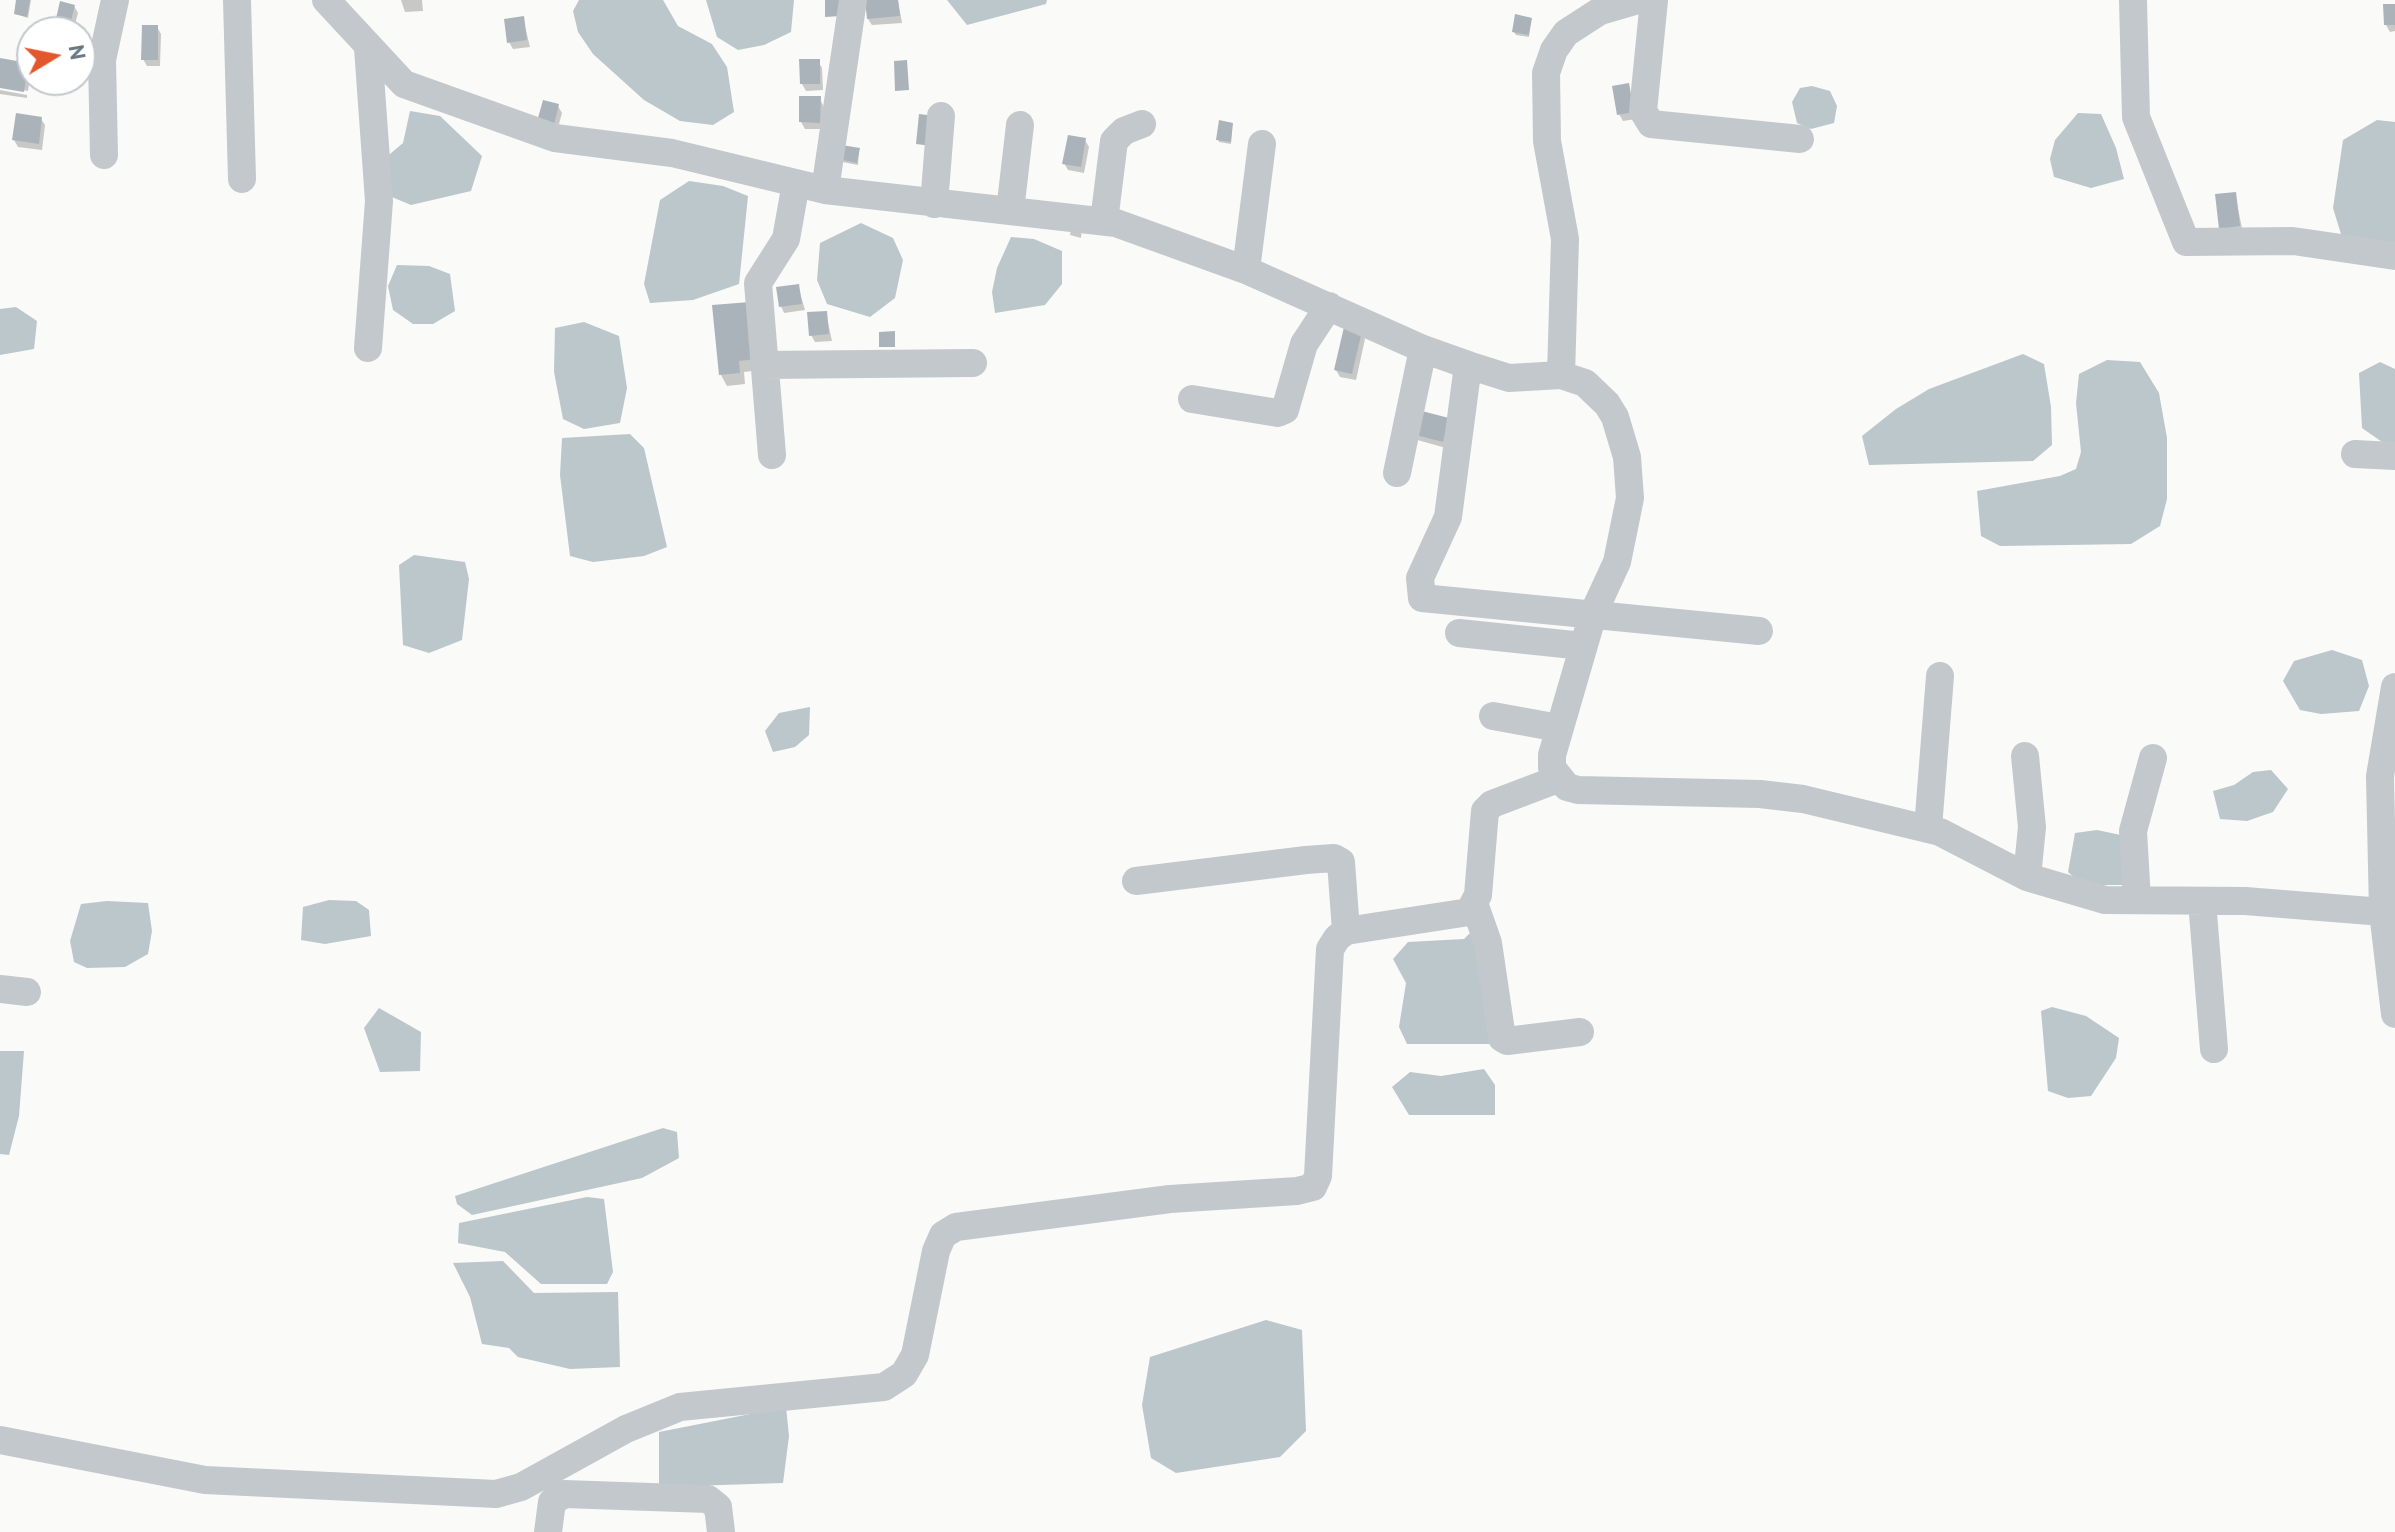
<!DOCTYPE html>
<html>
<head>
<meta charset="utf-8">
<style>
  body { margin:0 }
  #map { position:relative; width:2395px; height:1532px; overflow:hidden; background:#fafaf8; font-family:"PT Sans",sans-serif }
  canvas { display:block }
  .north { position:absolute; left:16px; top:16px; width:80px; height:80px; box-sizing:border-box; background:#fff; border:2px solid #c1c8cd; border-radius:50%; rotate:80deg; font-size:22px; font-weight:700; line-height:32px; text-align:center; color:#657683 }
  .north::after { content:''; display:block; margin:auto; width:28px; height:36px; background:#e4572e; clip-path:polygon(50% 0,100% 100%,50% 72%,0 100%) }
</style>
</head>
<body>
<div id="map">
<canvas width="2395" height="1532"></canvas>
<div class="north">N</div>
</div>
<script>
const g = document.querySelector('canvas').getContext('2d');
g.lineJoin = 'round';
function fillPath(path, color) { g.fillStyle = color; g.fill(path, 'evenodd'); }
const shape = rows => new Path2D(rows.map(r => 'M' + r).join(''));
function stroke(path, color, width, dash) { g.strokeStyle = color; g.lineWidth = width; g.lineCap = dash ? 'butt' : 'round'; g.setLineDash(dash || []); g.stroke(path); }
const water = shape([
  [579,0,663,0,678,26,712,44,727,67,734,112,713,125,680,121,644,100,593,54,578,32,573,11],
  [706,0,794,0,791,32,764,45,738,50,717,37],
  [947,0,1047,0,1046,4,967,25],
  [1812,86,1830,91,1837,106,1834,123,1811,129,1797,123,1792,102,1800,88],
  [410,111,440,116,482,156,471,191,411,205,387,195,377,165,403,143],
  [2078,113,2101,114,2116,148,2124,179,2091,188,2054,177,2050,159,2055,140],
  [2377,120,2395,122,2395,252,2344,244,2333,208,2343,140],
  [689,181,723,186,748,196,739,284,693,300,650,303,644,284,660,200],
  [861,223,893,238,903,260,895,298,870,317,827,304,817,280,820,243],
  [1011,237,1034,239,1062,251,1062,284,1045,305,995,313,992,292,997,268],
  [397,265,429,266,450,274,455,311,433,324,413,324,393,310,388,286],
  [16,307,37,321,34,349,0,355,0,309],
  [584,322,619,336,627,388,620,423,584,429,563,419,554,372,555,328],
  [2023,354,2044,364,2051,407,2052,445,2033,461,1869,465,1862,436,1896,409,1929,389],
  [2107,360,2140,362,2159,393,2167,438,2167,499,2160,526,2131,544,2000,546,1981,536,1977,491,2060,476,2076,469,2081,452,2076,403,2079,374],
  [2380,362,2395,369,2395,451,2362,428,2359,373],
  [630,434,644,448,667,547,644,556,593,562,570,556,560,475,562,438],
  [414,555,465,562,469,579,462,640,429,653,403,645,399,565],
  [2332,650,2362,660,2369,686,2359,711,2321,714,2300,710,2283,681,2294,661],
  [810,707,809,735,795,747,773,752,765,731,779,713],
  [2271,770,2288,789,2273,812,2247,821,2220,819,2213,791,2234,785,2253,772],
  [2097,830,2130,837,2134,885,2083,885,2068,872,2075,833],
  [329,900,356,901,369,910,371,936,325,944,301,940,303,907],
  [107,901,148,903,152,931,148,954,125,967,87,968,74,962,70,941,81,904],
  [1476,927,1501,1044,1407,1044,1399,1027,1406,983,1393,959,1408,942,1464,939],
  [2052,1007,2086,1016,2119,1038,2116,1058,2091,1096,2068,1098,2048,1091,2041,1011],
  [379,1008,421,1032,420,1071,380,1072,364,1028],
  [0,1051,24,1051,19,1116,9,1155,0,1154],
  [1484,1069,1495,1085,1495,1115,1409,1115,1392,1087,1410,1072,1441,1076],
  [663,1128,677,1132,679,1158,642,1178,472,1215,457,1204,455,1196],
  [587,1197,604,1199,613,1272,607,1284,541,1284,505,1252,458,1243,459,1223],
  [503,1261,534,1293,618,1292,620,1367,570,1369,518,1357,509,1348,482,1344,470,1297,453,1263],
  [1266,1320,1302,1330,1306,1431,1280,1457,1176,1473,1151,1458,1142,1405,1150,1357],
  [786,1407,789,1436,783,1483,659,1487,659,1432]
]);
const shadow = shape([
  [18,0,31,0,28,18,16,14],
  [401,0,422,0,423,11,405,12],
  [884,0,898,0,902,23,872,25,868,19],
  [74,6,78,13,73,32,55,32],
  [2395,6,2395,31,2390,32,2386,25],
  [523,18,530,47,513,49,509,42],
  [1530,19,1529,37,1516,35,1514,32],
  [157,27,161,34,160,66,147,66,143,59],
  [0,60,27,65,31,71,28,91,0,86],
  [818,61,822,68,823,90,806,91,802,84],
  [1628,85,1636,119,1623,121,1619,114],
  [0,90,27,95,27,98,0,94],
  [819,98,823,105,823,129,805,129,801,122],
  [558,106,562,113,556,135,542,131],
  [41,119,45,125,42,150,18,147,14,140],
  [1232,125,1231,144,1219,142,1218,139],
  [1085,140,1089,147,1084,173,1068,170,1064,163],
  [859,150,858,165,837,161],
  [2235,194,2243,233,2225,235],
  [1072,222,1082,225,1081,238,1070,235],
  [798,286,805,310,784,313,781,306],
  [826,313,832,341,815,342,811,335],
  [755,315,761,370,744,372,745,384,727,386,721,375],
  [1361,332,1365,339,1356,380,1340,377,1336,370],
  [1448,420,1446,448,1414,439,1410,432]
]);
const building = shape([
  [16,0,30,0,27,17,14,14],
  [825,0,841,0,841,16,825,17],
  [865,0,898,0,900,16,867,19],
  [60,1,75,5,68,32,53,32],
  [2383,4,2395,4,2395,25,2384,25],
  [1515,14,1532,18,1529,35,1512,32],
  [524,16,527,40,507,43,504,19],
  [142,25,158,25,158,60,141,60],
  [0,58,28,63,24,92,0,88],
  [799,59,820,59,820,84,800,84],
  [907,60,909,90,895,91,894,61],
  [1629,83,1634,112,1617,115,1612,86],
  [799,96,821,96,820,123,799,122],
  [543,100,559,104,553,129,536,125],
  [16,113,42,117,39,144,12,140],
  [919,114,935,116,932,146,916,144],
  [1219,120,1233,123,1231,142,1216,140],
  [1068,135,1086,138,1081,167,1062,164],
  [835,144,860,148,857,163,833,158],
  [2236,192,2240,226,2219,229,2215,194],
  [799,284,802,304,779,307,776,287],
  [750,302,756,359,739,361,740,373,719,375,712,305],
  [827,311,829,334,809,336,807,312],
  [1344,327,1362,331,1352,374,1334,370],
  [895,331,895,347,879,347,879,332],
  [1414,409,1449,418,1443,442,1408,433]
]);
const minor = shape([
  [237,0,242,179],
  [326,0,404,84,555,138,672,153,825,190,1116,223,1246,270,1423,349,1468,365,1509,378,1561,375,1585,383,1607,404,1615,417,1627,457,1630,498,1617,562,1593,614,1552,755,1552,768,1567,787,1578,790,1760,794,1803,799,1940,832,2027,877,2105,900,2245,901,2383,912,2380,776,2395,687],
  [1654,0,1643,111,1651,124,1800,139],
  [2133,1,2136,117,2186,242,2293,241,2395,256],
  [104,155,102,60,115,0],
  [825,190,853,0],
  [934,204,941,116],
  [1010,211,1020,125],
  [1104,221,1114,141,1124,131,1142,124],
  [1246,270,1262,144],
  [368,348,379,201,368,48],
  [764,365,973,363],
  [1468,365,1448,517,1420,578,1422,598,1759,631],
  [1561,375,1565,239,1547,141,1546,73,1554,50,1566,33,1600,11,1638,0],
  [1192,399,1278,413,1285,410,1304,344,1329,306],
  [2355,454,2395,456],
  [772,455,758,283,786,239,796,183],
  [1397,473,1423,349],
  [1459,633,1583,646],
  [1493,716,1559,728],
  [2025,756,2032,827,2027,877],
  [1928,828,1940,676],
  [2137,900,2133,831,2153,758],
  [2202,901,2214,1049],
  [1475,906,1488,943,1502,1038,1507,1041,1580,1032],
  [2383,912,2395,1014],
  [1346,931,1469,912,1478,895,1485,811,1492,804,1558,779],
  [0,989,27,992],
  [0,1440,205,1480,496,1494,521,1487,626,1429,680,1407,884,1387,904,1374,915,1355,936,1251,943,1235,956,1227,1170,1199,1297,1191,1313,1187,1318,1176,1330,949,1337,938,1346,931,1341,862,1334,858,1306,860,1136,881],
  [548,1532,552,1502,564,1494,708,1499,718,1507,721,1532]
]);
fillPath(water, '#bbc7cb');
fillPath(shadow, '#0003');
fillPath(building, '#aab3b9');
stroke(minor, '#c3c8cc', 28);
</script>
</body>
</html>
